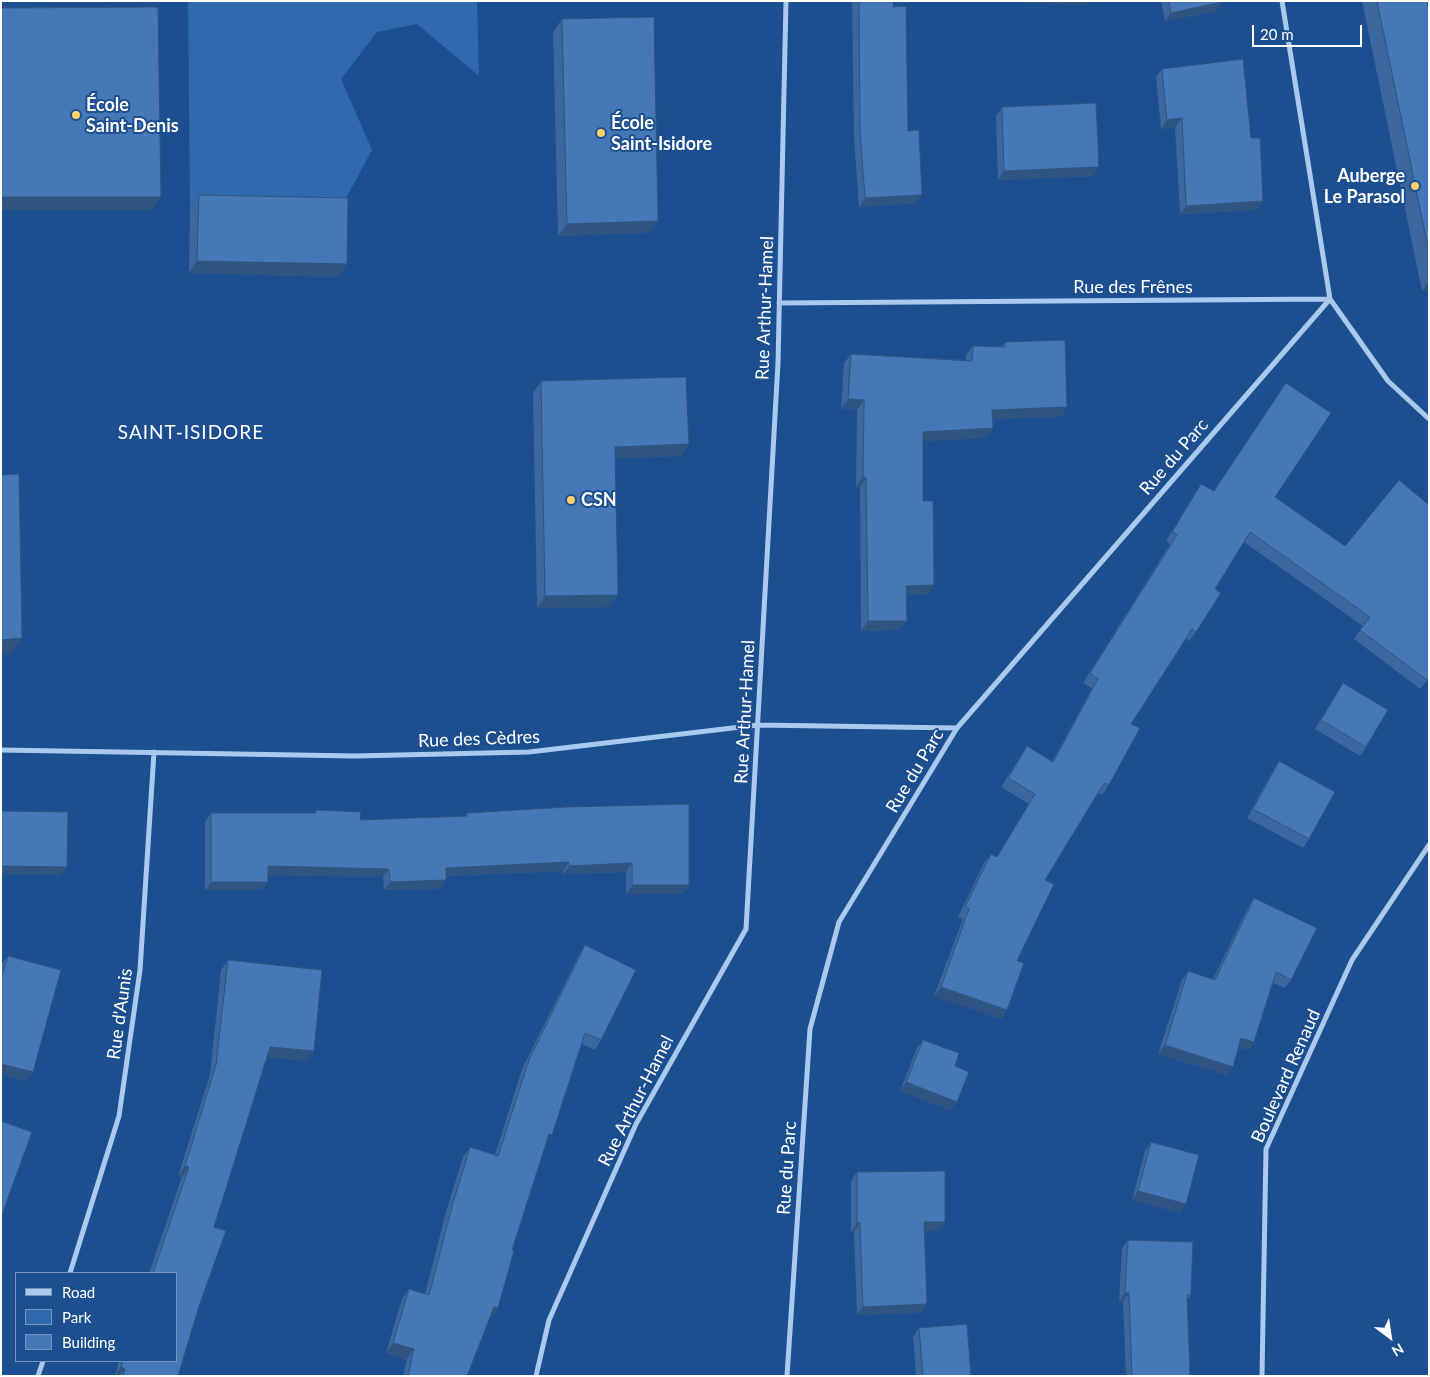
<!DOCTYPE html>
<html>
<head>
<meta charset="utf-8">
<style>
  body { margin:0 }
  #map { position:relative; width:1430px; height:1377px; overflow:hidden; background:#1b4f8f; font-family:Lato,sans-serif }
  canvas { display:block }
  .frame { position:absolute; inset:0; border:2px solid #fff; pointer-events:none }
  .legend { position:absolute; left:15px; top:1272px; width:162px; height:90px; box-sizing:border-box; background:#1b4f8f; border:1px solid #7695bc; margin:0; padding:6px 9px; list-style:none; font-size:15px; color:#fff }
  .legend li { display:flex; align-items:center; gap:10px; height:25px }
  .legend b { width:25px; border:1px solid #7695bc }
  .north { position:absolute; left:1365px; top:1312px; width:50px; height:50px; -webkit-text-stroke:4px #1b4f8f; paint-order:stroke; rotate:149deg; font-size:14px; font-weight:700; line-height:20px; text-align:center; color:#fff }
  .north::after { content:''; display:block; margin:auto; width:18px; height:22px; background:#fff; clip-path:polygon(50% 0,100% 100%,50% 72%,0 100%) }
  .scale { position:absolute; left:1252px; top:25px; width:110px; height:22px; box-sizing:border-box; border:2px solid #fff; border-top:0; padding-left:6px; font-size:15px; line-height:18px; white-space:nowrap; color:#fff; -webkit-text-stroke:4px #1b4f8f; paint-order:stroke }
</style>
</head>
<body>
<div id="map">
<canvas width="1430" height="1377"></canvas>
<div class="frame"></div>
<ul class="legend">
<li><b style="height:6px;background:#a9c9ee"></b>Road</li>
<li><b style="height:14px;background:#2e69ad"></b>Park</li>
<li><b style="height:14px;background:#4478b7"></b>Building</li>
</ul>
<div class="north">N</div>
<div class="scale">20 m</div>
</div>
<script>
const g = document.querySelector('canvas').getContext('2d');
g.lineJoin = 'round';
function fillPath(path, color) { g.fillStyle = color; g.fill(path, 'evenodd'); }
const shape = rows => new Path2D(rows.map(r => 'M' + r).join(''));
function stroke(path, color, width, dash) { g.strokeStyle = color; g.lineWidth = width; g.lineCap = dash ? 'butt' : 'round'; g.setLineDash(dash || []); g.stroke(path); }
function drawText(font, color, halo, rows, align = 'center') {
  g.font = font + ' Lato,sans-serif'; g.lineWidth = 4; g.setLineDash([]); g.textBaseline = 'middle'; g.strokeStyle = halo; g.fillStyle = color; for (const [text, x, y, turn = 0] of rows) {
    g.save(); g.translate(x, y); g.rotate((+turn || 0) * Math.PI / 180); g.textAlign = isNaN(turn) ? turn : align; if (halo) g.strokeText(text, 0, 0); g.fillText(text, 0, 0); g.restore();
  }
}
const green = shape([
  [188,1,477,1,479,76,417,24,377,32,341,79,372,150,339,211,190,207]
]);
const minor = shape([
  [779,303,1330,299,1388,381,1429,419],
  [1,750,355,756,529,752,758,725,957,728],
  [70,1273,119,1116,140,970,154,752],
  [38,1376,43,1361],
  [536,1376,549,1320,636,1124,746,929,778,363,786,1],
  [787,1376,810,1029,839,922,957,728,1330,299,1282,1],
  [1262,1376,1266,1149,1352,960,1429,845]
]);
const wall = shape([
  [852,1,893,1,893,7,916,203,859,207,854,138],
  [1161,1,1222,1,1216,11,1165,21],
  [1362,1,1427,1,1429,10,1429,289,1422,291],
  [562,19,649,233,558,236,553,32],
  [1162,69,1251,138,1263,201,1257,210,1180,214,1175,127,1161,129,1156,77],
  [1002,107,1093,176,998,180,996,116],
  [199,195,338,277,189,273,190,207],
  [1005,342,1061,417,992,419,993,428,986,438,923,441,923,501,934,585,927,595,907,595,900,630,861,631,860,487,856,487,857,410,841,409,844,363,851,354,966,360,966,355,973,346,1002,346],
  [541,381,681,456,615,458,618,595,609,607,537,608,533,393],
  [1201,484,1213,491,1275,497,1429,678,1420,689,1354,639,1363,626,1244,542,1215,589,1196,632,1189,641,1186,639,1131,724,1109,785,1102,795,1098,793,1045,880,1017,961,1001,1019,934,996,963,919,958,917,984,863,991,854,997,857,1029,804,1001,787,1027,746,1052,762,1092,688,1083,683,1170,544,1166,541,1195,493],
  [1343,683,1366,747,1360,756,1315,729,1337,692],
  [1279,761,1309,839,1303,848,1247,818,1273,770],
  [567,807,689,885,683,894,626,894,626,872,563,874,563,871,446,876,440,889,384,890,383,877,268,875,262,890,205,890,205,822,211,813,314,813,316,810,360,820,465,816,467,813],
  [1254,898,1291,980,1285,988,1273,983,1254,1042,1248,1050,1238,1047,1227,1075,1158,1054,1182,980,1188,971,1213,979,1248,907],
  [585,945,601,1040,595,1050,582,1044,546,1144,512,1250,498,1308,491,1318,490,1318,467,1376,403,1376,407,1359,386,1353,402,1299,409,1289,425,1294,446,1212,463,1157,470,1147,495,1155,522,1069,579,955],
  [8,956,33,1072,27,1081,1,1074,1,965],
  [228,960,314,1051,307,1061,267,1057,214,1227,199,1306,178,1376,115,1376,119,1361,176,1361,176,1273,149,1273,182,1177,178,1176,210,1075,221,970],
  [923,1040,955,1066,951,1110,900,1091,917,1048],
  [1151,1142,1180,1213,1132,1200,1145,1151],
  [857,1172,945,1222,939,1231,924,1231,921,1313,857,1315,854,1232,851,1232,851,1181],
  [1128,1240,1191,1295,1187,1300,1190,1376,1126,1376,1123,1302,1119,1302,1122,1248],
  [919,1328,971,1376,916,1376,913,1337]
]);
const shadedWall = shape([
  [1028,1,1091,1,1088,5,1027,3],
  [1222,2,1216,11,1165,21,1171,13],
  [1182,118,1175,127,1161,129,1167,120],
  [1099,167,1093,176,998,180,1004,171],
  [922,195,916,203,859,207,865,198],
  [1,197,161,197,152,210,1,210],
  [1263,201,1257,210,1180,214,1186,206],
  [658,221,649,233,558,236,567,224],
  [197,261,347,264,338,277,189,273],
  [1429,281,1429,289,1422,291],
  [848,399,864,400,857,410,841,409],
  [1067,407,1061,417,985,419,992,410],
  [993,428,986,438,916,442,923,432],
  [689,444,681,456,606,459,615,447],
  [863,477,866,478,860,487,856,487],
  [934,585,927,595,900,595,906,586],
  [618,595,609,607,537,608,545,596],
  [868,621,907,621,900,630,861,631],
  [22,638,11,654,1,655,1,640],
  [569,862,563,871,440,876,446,868],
  [632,863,626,872,563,874,569,866],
  [1,866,67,867,61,875,1,875],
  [268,866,389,869,383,877,262,875],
  [446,880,440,889,384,890,390,882],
  [211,882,268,882,262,890,205,890],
  [632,885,689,885,683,894,626,894],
  [941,987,1007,1010,1001,1019,934,996],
  [1241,1038,1254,1042,1248,1050,1235,1046],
  [1165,1045,1233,1067,1227,1075,1158,1054],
  [270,1047,314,1051,307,1061,263,1057],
  [1,1064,33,1072,27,1081,1,1074],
  [906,1082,957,1102,951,1110,900,1091],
  [549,1134,552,1135,545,1145],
  [185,1166,189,1167,182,1177,178,1176],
  [1138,1191,1186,1204,1180,1213,1132,1200],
  [924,1222,945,1222,939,1231,918,1231],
  [857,1223,860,1223,854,1232,851,1232],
  [1125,1293,1129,1293,1123,1302,1119,1302],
  [927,1304,921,1313,857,1315,863,1307],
  [494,1307,498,1308,491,1318,488,1317],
  [393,1343,414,1349,407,1359,386,1353],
  [121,1367,125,1369,120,1376,115,1376]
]);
const building = shape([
  [859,1,893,1,893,7,906,6,908,131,919,130,922,195,865,198,860,130,859,1],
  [1169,1,1222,1,1222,2,1171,13,1169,1],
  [1377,1,1427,1,1429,10,1429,252,1377,1],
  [158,7,161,197,1,197,1,8,158,7],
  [654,17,658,221,567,224,562,19,654,17],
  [1243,59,1251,138,1260,138,1263,201,1186,206,1182,118,1167,120,1162,69,1243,59],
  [1096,103,1099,167,1004,171,1002,107,1096,103],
  [199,195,348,198,347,264,197,261,199,195],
  [1065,340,1067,407,992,410,993,428,923,432,923,501,933,501,934,585,906,586,907,621,868,621,866,478,863,477,864,400,848,399,851,354,972,361,973,346,1005,347,1005,342,1065,340],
  [686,377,689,444,615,447,618,595,545,596,541,381,686,377],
  [1286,383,1331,413,1275,497,1345,546,1399,480,1429,505,1429,677,1427,680,1360,630,1370,617,1250,532,1215,589,1221,593,1196,632,1192,629,1131,724,1140,728,1109,785,1104,783,1045,880,1054,884,1017,961,1024,963,1007,1010,941,987,969,909,965,907,991,854,997,857,1035,794,1008,778,1027,746,1053,762,1098,679,1090,673,1177,535,1172,532,1201,484,1214,491,1286,383],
  [19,474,22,638,1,640,1,475,19,474],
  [1343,683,1388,710,1366,747,1321,720,1343,683],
  [1279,761,1335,792,1309,839,1253,809,1279,761],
  [689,804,689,885,632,885,632,863,569,866,569,862,446,868,446,880,390,882,389,869,268,866,268,882,211,882,211,813,316,813,316,810,361,812,360,820,467,816,467,813,567,807,689,804],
  [1,811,68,812,67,867,1,866,1,811],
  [1254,898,1317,928,1291,980,1276,972,1254,1042,1241,1038,1233,1067,1165,1045,1188,971,1215,980,1254,898],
  [585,945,636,970,601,1040,585,1033,552,1135,549,1134,512,1250,514,1251,498,1308,494,1307,467,1376,408,1376,414,1349,393,1343,409,1289,429,1295,453,1203,470,1147,498,1156,529,1060,585,945],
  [8,956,61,970,33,1072,1,1064,1,979,8,956],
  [228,960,322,970,314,1051,270,1047,214,1227,226,1231,199,1306,178,1376,123,1376,125,1369,121,1367,123,1361,176,1361,176,1273,153,1273,189,1167,185,1166,216,1065,228,960],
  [923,1040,959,1053,955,1066,969,1072,957,1102,906,1082,923,1040],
  [1,1121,32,1132,1,1217,1,1121],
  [1151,1142,1199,1155,1186,1204,1138,1191,1151,1142],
  [945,1171,945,1222,924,1222,927,1304,863,1307,860,1223,857,1223,857,1172,945,1171],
  [1128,1240,1193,1242,1191,1295,1187,1295,1190,1376,1132,1376,1129,1293,1125,1293,1128,1240],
  [967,1324,971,1376,923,1376,919,1328,967,1324]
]);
const markers = [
  [76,115,5,"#ffd166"],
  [601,133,5,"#ffd166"],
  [1415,186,5,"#ffd166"],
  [571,500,5,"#ffd166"]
];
const poiNames = [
  ["École",86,105],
  ["Saint-Denis",86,126],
  ["École",611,123],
  ["Saint-Isidore",611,144],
  ["Auberge",1405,176,"right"],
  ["Le Parasol",1405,197,"right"],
  ["CSN",581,500]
];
const streetNames = [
  ["Rue des Frênes",1133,287],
  ["Rue Arthur-Hamel",765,308,-88],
  ["Rue du Parc",1174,457,-49],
  ["Rue Arthur-Hamel",745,712,-87],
  ["Rue des Cèdres",479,739,-2],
  ["Rue du Parc",915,771,-59],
  ["Rue d'Aunis",120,1014,-82],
  ["Boulevard Renaud",1286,1076,-66],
  ["Rue Arthur-Hamel",636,1101,-63],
  ["Rue du Parc",787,1168,-86]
];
const neighbourhoodNames = [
  ["SAINT-ISIDORE",191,433]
];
fillPath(green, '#2e69ad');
stroke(minor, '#a9c9ee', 5);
fillPath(wall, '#3a679d');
fillPath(shadedWall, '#305480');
fillPath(building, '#4478b7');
stroke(building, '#305480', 1);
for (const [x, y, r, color] of markers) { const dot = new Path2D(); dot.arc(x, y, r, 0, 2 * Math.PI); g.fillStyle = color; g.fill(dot); stroke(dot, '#1b4f8f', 2); }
drawText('bold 18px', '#fff', '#1b4f8f', poiNames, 'left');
drawText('18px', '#fff', '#1b4f8f', streetNames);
g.letterSpacing = '1px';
drawText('19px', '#fff', '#1b4f8f', neighbourhoodNames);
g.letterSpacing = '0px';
</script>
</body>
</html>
